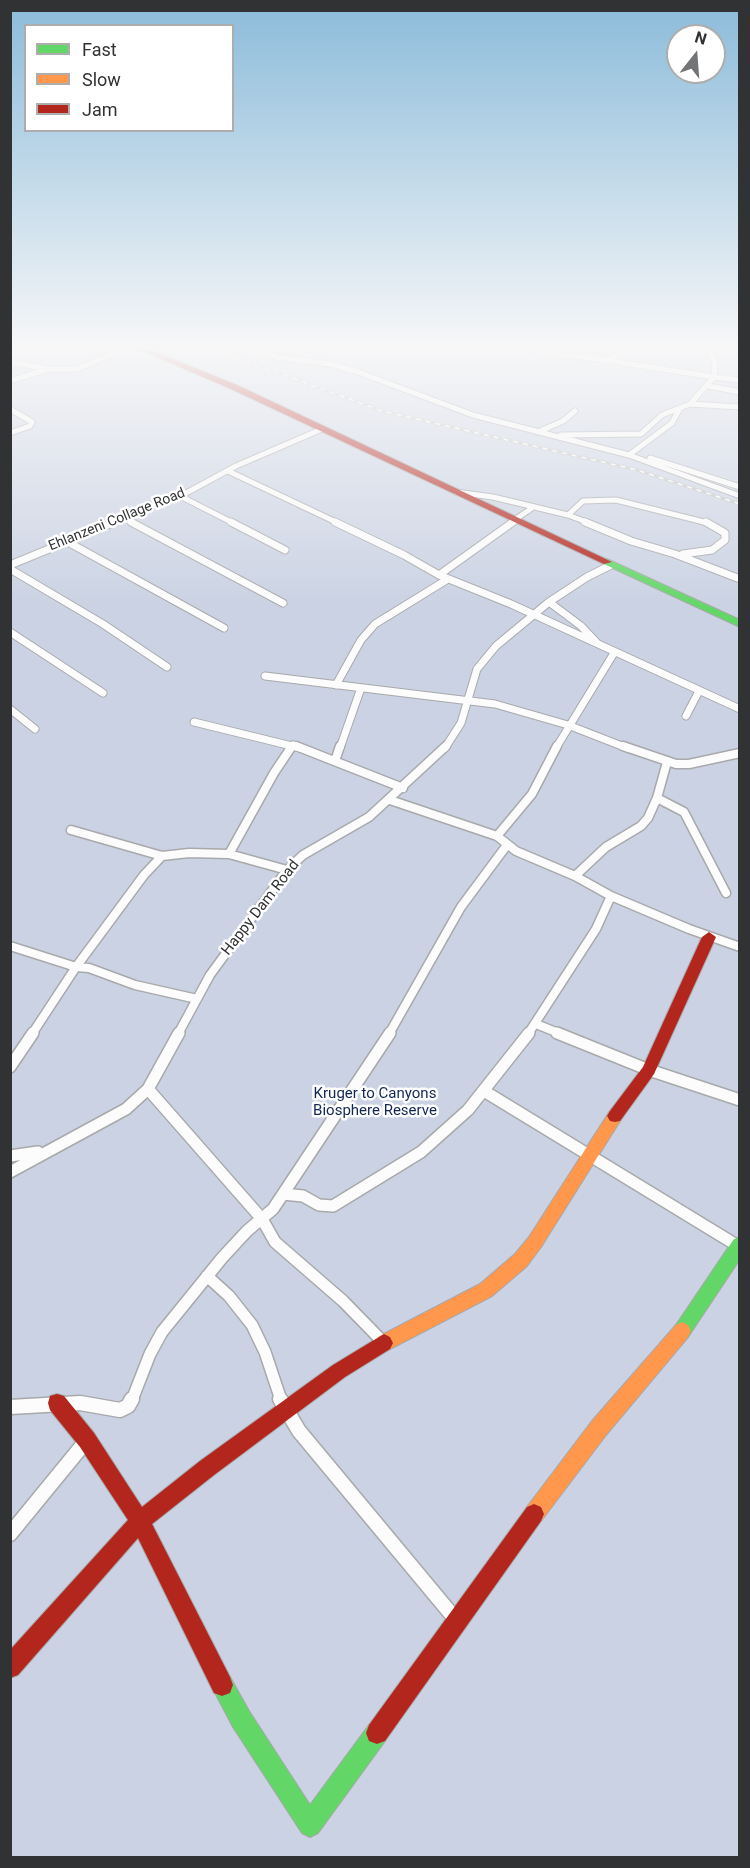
<!DOCTYPE html>
<html>
<head>
<meta charset="utf-8">
<style>
  body { margin:0 }
  #map { position:relative; width:750px; height:1868px; overflow:hidden; background:#edeeef; font-family:Roboto,sans-serif }
  canvas { display:block }
  .frame { position:absolute; inset:0; border:12px solid #313233; pointer-events:none }
  .legend { position:absolute; left:24px; top:24px; width:210px; height:108px; box-sizing:border-box; background:#fff; border:2px solid #adadad; margin:0; padding:8px 10px; list-style:none; font-size:18px; color:#313233 }
  .legend li { display:flex; align-items:center; gap:12px; height:30px }
  .legend b { width:30px; border:2px solid #adadad }
  .north { position:absolute; left:666px; top:24px; width:60px; height:60px; box-sizing:border-box; background:#fff; border:2px solid #adadad; border-radius:50%; rotate:17deg; font-size:16px; font-weight:700; line-height:24px; text-align:center; color:#313233 }
  .north::after { content:''; display:block; margin:auto; width:21px; height:27px; background:#737475; clip-path:polygon(50% 0,100% 100%,50% 72%,0 100%) }
</style>
</head>
<body>
<div id="map">
<canvas width="750" height="1868"></canvas>
<div class="frame"></div>
<ul class="legend">
<li><b style="height:8px;background:#63d668"></b>Fast</li>
<li><b style="height:8px;background:#ff974d"></b>Slow</li>
<li><b style="height:8px;background:#b3261e"></b>Jam</li>
</ul>
<div class="north">N</div>
</div>
<script>
const g = document.querySelector('canvas').getContext('2d');
g.lineJoin = 'round';
function fillPath(path, color) { g.fillStyle = color; g.fill(path, 'evenodd'); }
const shape = rows => new Path2D(rows.map(r => 'M' + r).join(''));
function stroke(path, color, width, dash) { g.strokeStyle = color; g.lineWidth = width; g.lineCap = dash ? 'butt' : 'round'; g.setLineDash(dash || []); g.stroke(path); }
function drawText(font, color, halo, rows, align = 'center') {
  g.font = font + ' Roboto,sans-serif'; g.lineWidth = 5; g.setLineDash([]); g.textBaseline = 'middle'; g.strokeStyle = halo; g.fillStyle = color; for (const [text, x, y, turn = 0] of rows) {
    g.save(); g.translate(x, y); g.rotate((+turn || 0) * Math.PI / 180); g.textAlign = isNaN(turn) ? turn : align; if (halo) g.strokeText(text, 0, 0); g.fillText(text, 0, 0); g.restore();
  }
}
const green = shape([
  [11,347,739,347,739,1857,11,1858]
]);
const streetFar4 = shape([
  [244,347,276,357,330,364,358,372,473,415,629,455,740,496],
  [530,347,542,353,599,359,714,377,715,362,707,347],
  [606,361,622,351,623,347],
  [10,362,43,368],
  [10,381,48,369,77,369,129,347],
  [708,386,740,392],
  [690,404,740,407],
  [10,409,32,422,30,426,10,433],
  [538,432,563,421,575,411],
  [561,435,641,434,662,415,690,404,714,377,740,380],
  [629,455,672,423,679,410],
  [650,458,740,487],
  [228,471,338,523],
  [456,492,493,497,568,515,589,523],
  [178,495,233,523],
  [568,515,583,501,616,500,708,523],
  [124,518,134,523],
  [111,523,188,492,236,466,322,429],
  [510,523,532,508]
]);
const streetFar3 = shape([
  [131,522,283,603],
  [231,522,285,550],
  [335,522,404,555,439,575,511,604,740,709],
  [585,522,631,541,675,554,740,579],
  [66,541,224,628],
  [683,554,712,550,725,540,725,533,706,522],
  [10,565,115,522],
  [10,569,103,624,167,667],
  [439,575,513,522],
  [549,602,581,626,597,643],
  [10,632,103,693],
  [265,676,495,704,568,725,627,748],
  [336,685,361,640,375,624,448,579],
  [10,709,35,729],
  [686,716,699,691],
  [194,722,300,748],
  [291,748,293,745],
  [340,748,361,688],
  [445,748,461,723,477,669,496,646,549,602,587,577,611,565],
  [556,748,614,653]
]);
const streetFar2 = shape([
  [296,746,403,788],
  [623,746,676,764,689,764,740,753],
  [335,761,340,746],
  [657,798,684,812,726,893],
  [390,800,497,836,516,851,575,876,611,896,689,929,740,947],
  [71,830,162,856,189,853,229,854,287,870],
  [497,836,532,794,557,746],
  [229,854,274,773,292,746],
  [575,876,606,847,641,826,648,818,657,798,667,762],
  [10,946,76,967,89,968,135,985,197,999],
  [536,1024,561,1034],
  [32,1034,76,967,144,875,162,856],
  [178,1034,210,975,287,870,303,855,369,817,446,746],
  [389,1034,461,907,507,845],
  [528,1034,596,929,611,896]
]);
const streetFar1 = shape([
  [557,1033,649,1070,740,1100],
  [10,1067,33,1033],
  [148,1089,262,1219,275,1242,343,1301,384,1343],
  [484,1091,738,1246],
  [10,1156,38,1152],
  [10,1172,126,1109,148,1089,179,1033],
  [283,1194,303,1196,319,1205,333,1206,421,1152,468,1110,529,1033],
  [207,1276,229,1296,252,1325,265,1352,281,1400],
  [132,1400,150,1354,162,1332,222,1258,247,1231,273,1209,390,1033]
]);
const street = shape([
  [280,1399,299,1431,457,1621],
  [10,1407,80,1403,120,1410,128,1406,132,1399],
  [10,1534,87,1440]
]);
const fast = shape([
  [607,559,740,620,740,627,604,564,602,562,607,559],
  [740,1237,740,1259,688,1337,682,1340,676,1337,673,1331,676,1325,734,1239,740,1237],
  [222,1674,230,1677,249,1711,310,1805,369,1725,377,1722,385,1725,388,1733,385,1741,318,1833,310,1837,302,1833,233,1727,211,1685,214,1677,222,1674]
]);
const slow = shape([
  [615,1110,620,1111,623,1116,620,1121,541,1247,527,1266,492,1296,390,1349,384,1352,378,1349,375,1343,378,1337,480,1284,515,1254,529,1237,610,1111,615,1110],
  [682,1322,688,1325,691,1331,688,1337,606,1435,541,1521,534,1524,527,1521,524,1514,527,1507,592,1421,676,1325,682,1322]
]);
const jam = shape([
  [133,347,143,347,237,385,612,562,604,564,231,389,133,347],
  [709,932,716,937,654,1074,620,1121,615,1122,610,1121,607,1116,610,1111,643,1067,702,937,709,932],
  [384,1334,390,1337,393,1343,390,1349,345,1377,214,1475,152,1524,230,1677,233,1685,230,1693,222,1696,214,1693,138,1538,18,1675,10,1678,10,1650,128,1520,80,1447,50,1410,48,1403,50,1396,57,1394,64,1396,94,1433,142,1507,200,1461,333,1365,384,1334],
  [534,1504,541,1507,544,1514,541,1521,385,1741,377,1744,369,1741,366,1733,369,1725,527,1507,534,1504]
]);
const rail = shape([
  [208,347,382,411,637,470,740,504]
]);
const farStreetnames = [
  ["Ehlanzeni Collage Road",117,520,-22]
];
const streetNames = [
  ["Happy Dam Road",261,908,-52]
];
const parkNames = [
  ["Kruger to Canyons",375,1094],
  ["Biosphere Reserve",375,1111]
];
fillPath(green, '#cad2e3');
stroke(streetFar4, '#a8a9aa', 7);
stroke(streetFar3, '#a8a9aa', 9);
stroke(streetFar2, '#a8a9aa', 11);
stroke(streetFar1, '#a8a9aa', 14);
stroke(street, '#a8a9aa', 17);
stroke(fast, '#a8a9aa', 2);
stroke(slow, '#a8a9aa', 2);
stroke(jam, '#a8a9aa', 2);
stroke(streetFar4, '#fcfcfd', 5);
stroke(streetFar3, '#fcfcfd', 7);
stroke(streetFar2, '#fcfcfd', 8);
stroke(streetFar1, '#fcfcfd', 11);
stroke(street, '#fcfcfd', 14);
fillPath(fast, '#63d668');
fillPath(slow, '#ff974d');
fillPath(jam, '#b3261e');
stroke(rail, '#c2c3c3', 3);
stroke(rail, '#fff', 1.5, [5]);
const sky = g.createLinearGradient(0, 0, 0, 609);
sky.addColorStop(0, '#8bbbda');
sky.addColorStop(0.57, '#f7f7f8');
sky.addColorStop(1, '#f7f7f800');
g.fillStyle = sky;
g.fillRect(0, 0, 750, 609);
drawText('14px', '#313233', '#fff', farStreetnames);
drawText('15px', '#313233', '#fff', streetNames);
drawText('15px', '#132753', '#fff', parkNames);
</script>
</body>
</html>
